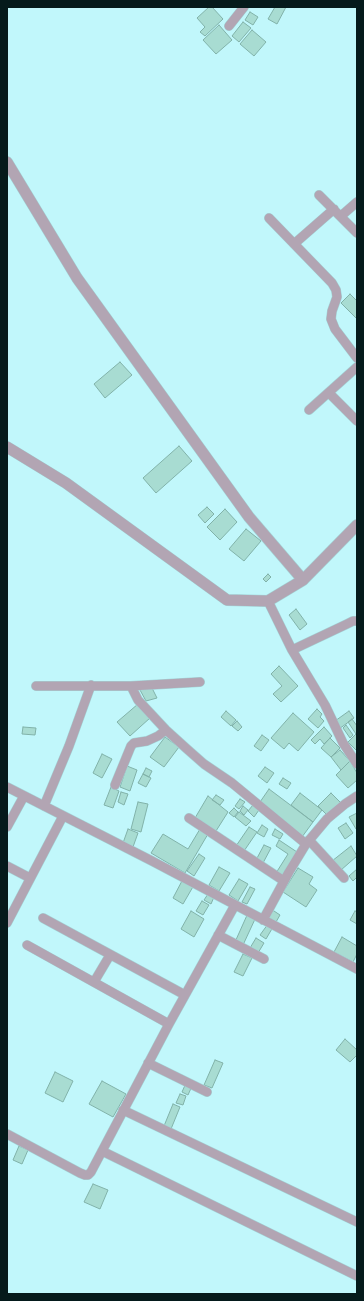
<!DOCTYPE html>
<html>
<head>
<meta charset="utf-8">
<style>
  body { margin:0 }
  #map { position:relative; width:364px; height:1301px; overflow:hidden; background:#c1f7fb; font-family:"Nunito Sans",sans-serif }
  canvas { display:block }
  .frame { position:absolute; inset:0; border:8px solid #051a1b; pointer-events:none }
</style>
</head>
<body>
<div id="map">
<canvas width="364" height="1301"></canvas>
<div class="frame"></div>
</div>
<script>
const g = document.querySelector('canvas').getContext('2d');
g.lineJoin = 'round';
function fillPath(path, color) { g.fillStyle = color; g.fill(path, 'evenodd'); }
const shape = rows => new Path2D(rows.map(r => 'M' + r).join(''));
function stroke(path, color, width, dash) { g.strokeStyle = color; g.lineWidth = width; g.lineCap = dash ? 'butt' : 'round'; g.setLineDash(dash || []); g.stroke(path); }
const building = shape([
  [209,7,212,7,223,19,205,36,200,32,205,27,197,18,209,7],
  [275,7,286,7,277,24,268,19,275,7],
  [250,12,258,17,253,25,245,20,250,12],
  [243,22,251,28,239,42,232,36,243,22],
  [219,25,232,40,216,54,203,40,219,25],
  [252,30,266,42,254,56,240,44,252,30],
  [350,294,357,301,357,319,341,303,350,294],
  [120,362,132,375,105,398,94,384,120,362],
  [179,446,192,461,156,493,143,478,179,446],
  [207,507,214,514,205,523,198,515,207,507],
  [225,509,237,522,220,540,207,527,225,509],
  [246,529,261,541,244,561,229,549,246,529],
  [268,574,271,577,266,582,263,579,268,574],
  [296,609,307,624,300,630,289,615,296,609],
  [279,666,298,686,281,702,273,694,282,686,271,674,279,666],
  [151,686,157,698,146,701,140,690,151,686],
  [138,704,150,718,130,736,117,722,138,704],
  [317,709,322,714,320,717,324,721,318,728,308,719,317,709],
  [226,711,236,720,231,726,221,717,226,711],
  [349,711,354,718,339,729,335,721,349,711],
  [293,713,314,732,298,751,289,743,284,749,271,738,293,713],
  [352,719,357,726,357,733,356,734,348,722,352,719],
  [237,721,242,727,238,731,232,726,237,721],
  [346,725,353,735,350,738,343,728,346,725],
  [23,727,36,728,35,735,22,734,23,727],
  [324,727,332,736,324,744,320,739,315,744,311,740,324,727],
  [356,734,357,736,357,749,356,750,348,742,356,734],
  [262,735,269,740,261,751,254,746,262,735],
  [165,737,179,747,164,767,150,757,165,737],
  [330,738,340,748,331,757,321,748,330,738],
  [340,750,350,761,341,770,331,757,340,750],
  [102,754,112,759,102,778,93,773,102,754],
  [350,761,357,773,357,780,348,788,336,775,350,761],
  [127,766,137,770,130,791,120,787,127,766],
  [265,767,274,773,267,783,258,776,265,767],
  [146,768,152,771,149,777,143,774,146,768],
  [143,774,151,778,146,787,138,783,143,774],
  [283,778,291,783,287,789,279,784,283,778],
  [111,787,119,791,113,808,104,805,111,787],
  [269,789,313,822,302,837,260,802,269,789],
  [121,792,128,794,124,805,118,802,121,792],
  [300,793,322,810,313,822,291,805,300,793],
  [331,793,342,804,327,815,318,806,331,793],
  [216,795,224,800,220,805,212,800,216,795],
  [208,796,228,812,216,831,195,818,208,796],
  [240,799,245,802,239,809,235,806,240,799],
  [138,802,148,804,141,832,131,829,138,802],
  [253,805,259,810,254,817,248,811,253,805],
  [243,806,248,810,244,815,240,811,243,806],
  [234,808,238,812,234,817,229,813,234,808],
  [239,812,251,821,246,826,235,817,239,812],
  [357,813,357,829,356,829,349,817,357,813],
  [346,823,353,833,345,839,338,828,346,823],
  [262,825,268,829,264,837,257,833,262,825],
  [249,827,257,832,244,851,236,846,249,827],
  [128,829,138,833,133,847,123,843,128,829],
  [200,829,208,834,185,873,151,853,163,834,188,849,200,829],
  [275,829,283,834,280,839,272,835,275,829],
  [279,840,297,852,282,876,276,873,288,854,276,846,279,840],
  [264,845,271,848,263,863,256,860,264,845],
  [351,846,357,856,341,870,332,861,351,846],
  [199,854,205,858,194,876,187,871,199,854],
  [219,867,230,873,219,891,209,885,219,867],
  [298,868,313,877,309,884,317,890,306,907,283,892,298,868],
  [357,869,357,877,353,881,349,876,357,869],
  [183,879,194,885,183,904,173,898,183,879],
  [239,879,248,884,238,901,229,895,239,879],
  [250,887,255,889,247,904,242,902,250,887],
  [208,894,214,897,211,904,204,900,208,894],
  [202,901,209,905,203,915,196,911,202,901],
  [271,909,280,915,276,922,266,916,271,909],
  [191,911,204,919,194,937,181,929,191,911],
  [355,911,357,912,357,924,350,920,355,911],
  [248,913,256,917,243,945,235,942,248,913],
  [268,924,273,927,266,939,260,935,268,924],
  [342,937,357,946,357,954,353,962,334,952,342,937],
  [256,938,264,943,258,953,250,948,256,938],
  [243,954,252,958,243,976,234,972,243,954],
  [345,1039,357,1050,357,1055,350,1062,336,1050,345,1039],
  [215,1060,223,1063,212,1088,204,1085,215,1060],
  [55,1072,73,1081,63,1102,45,1093,55,1072],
  [102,1081,126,1094,113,1117,89,1104,102,1081],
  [186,1083,192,1086,188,1095,182,1092,186,1083],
  [180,1094,186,1096,183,1105,176,1103,180,1094],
  [173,1104,180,1107,171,1129,164,1126,173,1104],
  [19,1146,28,1150,22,1164,13,1160,19,1146],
  [93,1184,108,1190,100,1209,84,1202,93,1184]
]);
const minor = shape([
  [229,26,244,7],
  [319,195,357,233],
  [341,216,357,202],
  [269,218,332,283,336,290,337,297,332,311,331,319,335,329,357,358],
  [294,244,334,209],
  [329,393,357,421],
  [309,410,357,367],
  [268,601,292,650,325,705,343,743,357,764],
  [292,650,347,624,353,621,357,621],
  [36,686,131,686,200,682],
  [131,686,138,700,166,730,187,749,204,764,232,783,306,844],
  [115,785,131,746,134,743,147,741,158,736,166,730],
  [7,787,152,861,357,969],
  [44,806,69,746,91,685],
  [189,818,284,881],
  [7,827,24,796],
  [309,840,344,878],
  [7,866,30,878],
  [43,918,185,995],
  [263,920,289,872,306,844,327,819,345,804,357,796],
  [7,923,63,816],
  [218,935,264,959],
  [27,945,169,1024],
  [94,982,110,955],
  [148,1063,207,1092],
  [123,1110,357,1222],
  [7,1134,80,1173,85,1175,88,1175,91,1172,169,1024,235,905],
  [102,1151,357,1276]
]);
const tertiary = shape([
  [7,162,77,278,249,517,303,580],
  [7,447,66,483,227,600,268,601,303,580,357,525]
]);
fillPath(building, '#a8dcd2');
stroke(building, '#81b2a9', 1);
stroke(minor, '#a3d4d7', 10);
stroke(tertiary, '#a3d4d7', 12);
stroke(minor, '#b2a5b3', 9);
stroke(tertiary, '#b2a5b3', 11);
</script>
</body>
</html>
